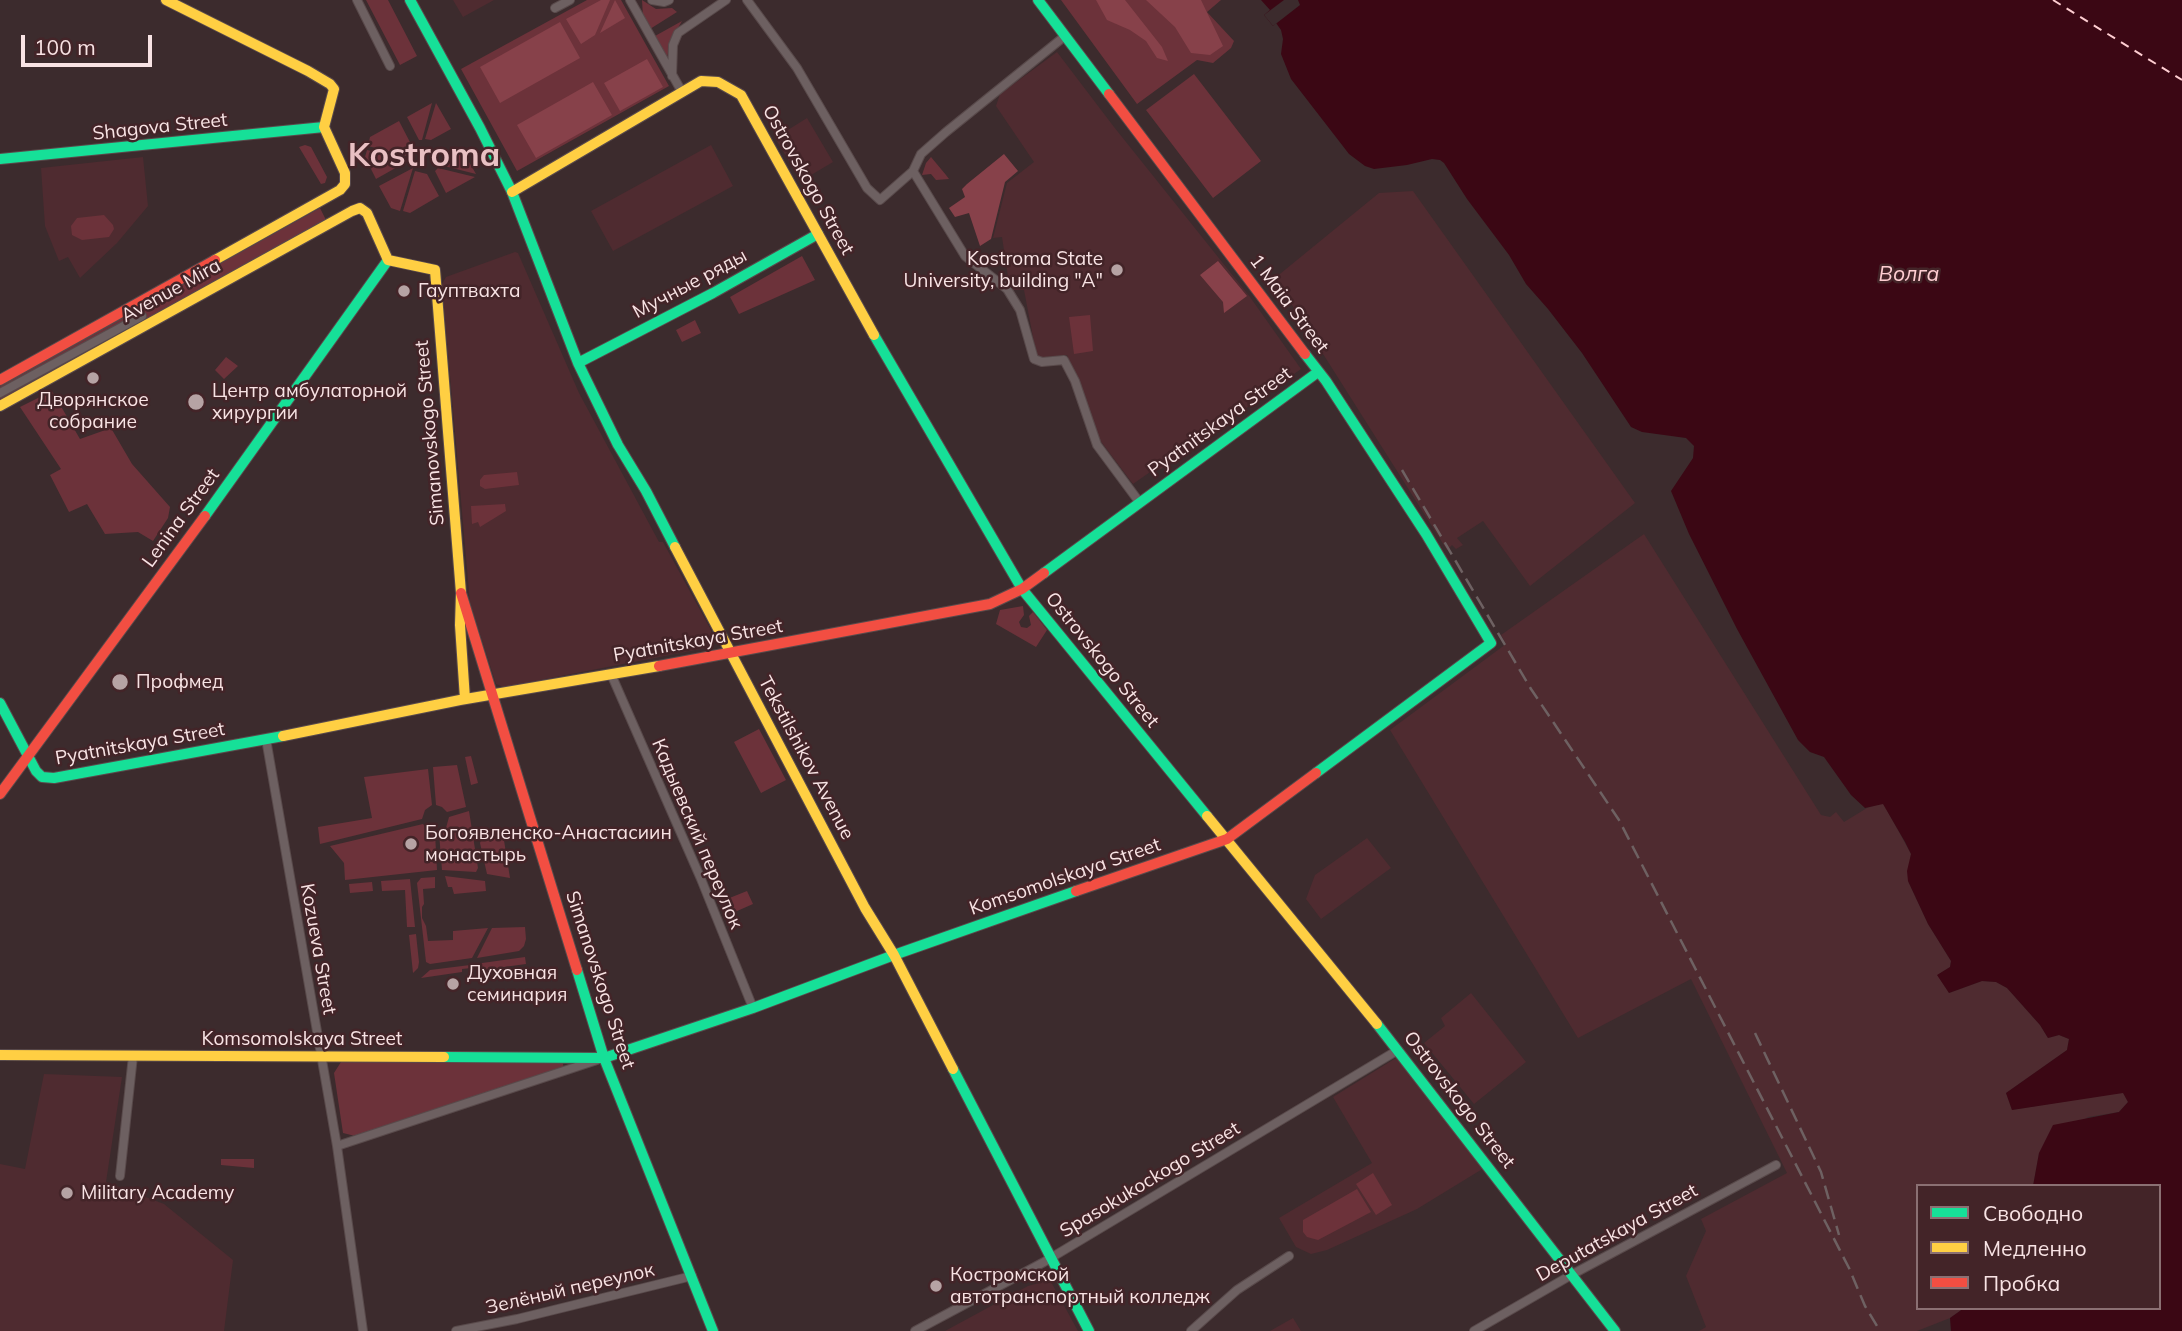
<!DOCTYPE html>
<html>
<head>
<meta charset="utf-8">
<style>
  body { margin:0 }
  #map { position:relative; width:2182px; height:1331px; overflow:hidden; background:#3c2b2d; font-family:Mulish,sans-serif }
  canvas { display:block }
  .legend { position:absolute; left:1916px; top:1184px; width:245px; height:126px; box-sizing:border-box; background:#432428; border:2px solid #8b7073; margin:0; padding:9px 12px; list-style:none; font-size:21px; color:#f8e3e4 }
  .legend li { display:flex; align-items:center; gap:14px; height:35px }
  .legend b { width:35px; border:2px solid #8b7073 }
  .scale { position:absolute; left:21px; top:35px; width:131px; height:32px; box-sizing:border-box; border:4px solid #f8e3e4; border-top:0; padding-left:9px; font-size:21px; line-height:24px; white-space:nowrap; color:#f8e3e4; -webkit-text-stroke:5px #432428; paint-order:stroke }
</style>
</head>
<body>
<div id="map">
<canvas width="2182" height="1331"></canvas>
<ul class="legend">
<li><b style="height:9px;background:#16e098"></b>Свободно</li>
<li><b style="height:9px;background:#ffcf43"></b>Медленно</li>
<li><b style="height:9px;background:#f24e42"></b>Пробка</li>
</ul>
<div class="scale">100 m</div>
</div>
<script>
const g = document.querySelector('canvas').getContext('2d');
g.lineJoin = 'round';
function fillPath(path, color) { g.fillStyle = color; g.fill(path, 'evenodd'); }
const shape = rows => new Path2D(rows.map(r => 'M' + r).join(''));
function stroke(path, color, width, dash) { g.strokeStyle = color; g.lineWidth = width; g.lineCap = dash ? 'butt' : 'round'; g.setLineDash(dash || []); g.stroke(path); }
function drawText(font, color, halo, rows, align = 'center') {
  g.font = font + ' Mulish,sans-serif'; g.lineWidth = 5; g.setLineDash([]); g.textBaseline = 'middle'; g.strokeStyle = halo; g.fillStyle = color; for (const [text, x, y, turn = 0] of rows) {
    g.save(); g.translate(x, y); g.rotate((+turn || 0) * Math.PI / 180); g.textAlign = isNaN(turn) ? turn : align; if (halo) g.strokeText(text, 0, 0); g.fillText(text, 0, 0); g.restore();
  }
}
const built = shape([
  [453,0,494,0,463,17],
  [1057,52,1114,127,1250,297,1301,369,1161,469,1153,470,1133,484,1099,439,1067,355,1037,358,1024,290,1010,290,1002,237,993,238,1007,183,1034,162,996,106,1000,94],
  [807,118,833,162,801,181,775,138],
  [711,145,733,186,613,251,591,211],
  [143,157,148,206,117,243,80,278,68,257,59,261,45,226,41,168],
  [1413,191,1635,503,1530,586,1483,521,1457,538,1463,545,1456,549,1452,545,1447,550,1275,278,1379,193],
  [515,252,518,253,579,393,659,542,663,542,711,630,712,640,706,648,504,687,496,684,470,603,442,284,446,277],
  [1644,534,1821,815,1830,817,1836,812,1844,822,1867,808,1883,803,1911,854,1908,881,1928,924,1951,961,1950,967,1938,975,1949,993,1982,981,1996,982,2007,988,2040,1025,2048,1038,2059,1035,2069,1039,2067,1050,2006,1093,2012,1110,2123,1092,2128,1102,2119,1112,2088,1117,2039,1153,2033,1186,1918,1186,1918,1308,1964,1308,1950,1318,1917,1331,1699,1331,1706,1327,1686,1276,1706,1231,1701,1219,1787,1173,1691,979,1578,1038,1390,730,1506,644,1501,635],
  [1367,838,1391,868,1321,919,1306,899,1315,875],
  [1471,993,1526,1062,1474,1104,1424,1043,1445,1026,1441,1018],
  [1396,1058,1484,1168,1417,1209,1327,1250,1311,1254,1296,1247,1279,1218,1372,1163,1333,1097],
  [44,1074,122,1077,106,1182,164,1204,233,1260,224,1331,0,1331,0,1164,25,1169],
  [1050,1280,1078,1331,945,1331,1028,1286],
  [1293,1318,1301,1331,1270,1331]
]);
const green = shape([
  [366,0,388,0,417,56,400,65],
  [587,0,621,0,669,86,517,171,461,69],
  [642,0,656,9,672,8,677,12,650,29,643,17],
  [1061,0,1221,0,1207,12,1234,41,1231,48,1213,63,1197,60,1137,104],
  [682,21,670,42,667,58,655,36],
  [1194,74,1261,161,1213,198,1146,110],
  [432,103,422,140,419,140,407,117],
  [436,103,451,129,431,140,425,139],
  [399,121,412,146,407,156,368,146,370,137],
  [305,145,311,147,327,177,325,183,321,184,299,147],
  [461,148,476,174,440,165,441,160],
  [367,150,408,160,408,161,376,179,365,157],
  [931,157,946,175,949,179,936,180,931,174,922,175,926,163],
  [413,168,400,211,391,208,379,186],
  [438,168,475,177,446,193,435,171],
  [415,171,427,174,439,196,410,213,403,211],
  [320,208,326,220,0,401,0,386],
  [104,215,113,225,114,229,109,237,82,240,72,235,71,226,77,218],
  [802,256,815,280,739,314,730,297],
  [1090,315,1093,351,1074,354,1069,317],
  [695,320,701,333,682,342,676,330],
  [226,357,238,366,224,379,215,370],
  [52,391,80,439,111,428,132,464,170,507,168,518,153,541,138,532,105,534,87,504,69,512,50,475,61,469,20,407],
  [517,472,519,485,485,489,480,486,480,480,484,475],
  [505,504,506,511,480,527,478,522,472,524,471,506],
  [1023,606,1024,615,1019,622,1021,627,1027,628,1031,625,1029,616,1033,612,1047,630,1036,647,996,624,1000,610],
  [759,729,786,780,761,793,734,742],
  [471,756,478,783,471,785,465,757],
  [457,765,466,807,447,812,442,807,436,805,433,767],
  [428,769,432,805,425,810,422,819,320,844,318,827,372,818,364,777],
  [469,811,478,868,476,872,442,870,439,833,446,828,449,817],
  [423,824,428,830,435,833,437,870,345,880,344,863,330,846],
  [503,834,510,878,487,874,480,843,482,838],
  [445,876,485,881,486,891,454,894,452,887,448,887],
  [435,877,435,888,423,889,424,904,422,907,422,918,426,926,428,941,453,940,453,931,488,928,472,958,430,964,426,962,417,883,421,878],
  [410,879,415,927,407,927,405,890,382,891,381,881],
  [372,882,373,891,350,893,349,884],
  [747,891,753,904,728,915,722,901],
  [525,927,526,939,524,946,519,951,477,958,492,928],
  [416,934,419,962,418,968,413,973,409,935],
  [525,957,526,964,482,970,481,966,476,967,475,964],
  [470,965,471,968,462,969,462,972,421,978,430,970],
  [562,1060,564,1068,355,1136,343,1133,334,1073,341,1062],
  [221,1159,254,1159,254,1168,221,1165],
  [1373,1173,1392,1205,1376,1215,1356,1184],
  [1357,1189,1371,1212,1318,1240,1307,1237,1303,1232,1303,1220]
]);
const forest = shape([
  [601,0,610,0,595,35,581,44,566,19],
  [615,0,625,18,600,33],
  [1096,0,1125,0,1162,47,1168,61,1157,58,1146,41,1130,30,1107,20],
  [1146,0,1201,0,1223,46,1210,55,1191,53,1175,27],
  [560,22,580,58,500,103,480,67],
  [647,59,663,87,620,111,604,83],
  [593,82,612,115,536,158,517,125],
  [1004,154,1018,171,1005,182,991,239,980,246,969,213,955,217,949,208,965,197,962,189,967,184],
  [1218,261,1247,296,1224,313,1223,302,1200,275]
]);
const water = shape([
  [1261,0,2182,0,2182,1331,1951,1331,1950,1318,1964,1308,2159,1308,2159,1186,2033,1186,2039,1153,2053,1125,2119,1112,2128,1102,2123,1093,2012,1110,2006,1093,2067,1050,2069,1039,2059,1035,2048,1038,2040,1025,2007,988,1996,982,1982,981,1949,993,1937,975,1950,967,1951,961,1928,924,1908,881,1907,871,1911,854,1905,842,1883,804,1865,808,1851,795,1824,757,1810,752,1798,740,1737,629,1689,534,1671,491,1693,458,1694,446,1686,438,1642,432,1631,427,1582,353,1548,309,1526,284,1509,255,1467,199,1444,163,1440,160,1432,159,1407,165,1374,169,1365,166,1349,154,1291,79,1281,54,1283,39,1281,30,1276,23,1273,26,1264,15,1270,10]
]);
const pier = shape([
  [1284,0,1298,0,1300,5,1273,26,1264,15]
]);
const ferry = shape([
  [2053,0,2182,80]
]);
const street = shape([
  [357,0,390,66],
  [630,0,682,92],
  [652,0,664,2,669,0],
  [747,0,797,68,867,188,880,200,913,171,921,154,946,132,1065,36],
  [555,8,570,0],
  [672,76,673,45,678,33,726,0],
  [913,171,965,256,1007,289,1020,310,1034,359,1042,362,1064,360,1075,381,1097,445,1140,503],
  [0,393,142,316],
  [611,674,701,879,753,1008],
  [266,739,337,1146,363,1331],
  [337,1146,597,1060],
  [120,1176,133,1056],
  [456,1331,517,1319,692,1276],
  [915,1331,1044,1262,1398,1050],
  [1191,1331,1237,1290,1289,1256],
  [1474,1331,1573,1274,1776,1165]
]);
const fast = shape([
  [410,0,480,128,512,192,578,363,618,445,646,491,675,547],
  [1038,0,1109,94],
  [0,159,324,127],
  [874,335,1022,589,1207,816],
  [1305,354,1326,381,1426,534,1491,643,1316,773],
  [578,363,713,293,818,234],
  [205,516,388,260],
  [1044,573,1318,372],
  [0,703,36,771,42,777,54,778,283,736],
  [577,970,604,1058,713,1331],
  [1377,1024,1615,1331],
  [444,1057,604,1058,753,1008,894,955,1076,891],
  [953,1069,1089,1331]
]);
const slow = shape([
  [166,0,308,71,330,84,334,89,324,127,345,173,345,184,340,190,215,260],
  [512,192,701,81,718,82,741,95,874,335],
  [388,260,435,270,461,593,460,625,465,699],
  [0,406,352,211,360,208,367,213,388,260],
  [675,547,865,908,894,955,953,1069],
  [283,736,460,700,659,666],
  [1207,816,1377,1024],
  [0,1055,444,1057]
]);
const jam = shape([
  [1109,94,1305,354],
  [0,380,215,260],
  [461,593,577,970],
  [659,666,990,604,1022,589,1044,573],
  [0,794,205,516],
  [1076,891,1227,839,1316,773]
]);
const rail = shape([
  [1402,470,1531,689,1619,820,1849,1268,1865,1306,1880,1331],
  [1755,1033,1821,1172,1839,1235]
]);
const markers = [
  [1117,270,7,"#b6a3a4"],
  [404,291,7,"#b6a3a4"],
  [93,378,7,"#b6a3a4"],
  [196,402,9,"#b6a3a4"],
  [120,682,9,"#b6a3a4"],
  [411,844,7,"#b6a3a4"],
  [453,984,7,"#b6a3a4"],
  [67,1193,7,"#b6a3a4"],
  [936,1286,7,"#b6a3a4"]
];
const streetNames = [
  ["Shagova Street",160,127,-6],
  ["Ostrovskogo Street",808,180,61],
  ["Мучные ряды",690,284,-28],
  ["Avenue Mira",171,291,-29],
  ["1 Maia Street",1289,304,53],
  ["Pyatnitskaya Street",1220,422,-36],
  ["Simanovskogo Street",430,433,-95],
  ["Lenina Street",181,518,-54],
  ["Pyatnitskaya Street",698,641,-10],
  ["Ostrovskogo Street",1102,660,51],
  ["Pyatnitskaya Street",140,744,-10],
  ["Tekstilshikov Avenue",806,758,62],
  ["Кадыевский переулок",697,834,67],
  ["Komsomolskaya Street",1065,877,-19],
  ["Kozueva Street",318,949,80],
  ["Simanovskogo Street",600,980,72],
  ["Komsomolskaya Street",302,1039],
  ["Ostrovskogo Street",1459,1100,52],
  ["Spasokukoсkogo Street",1150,1180,-31],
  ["Deputatskaya Street",1617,1233,-29],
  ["Зелёный переулок",570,1289,-13]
];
const poiNames = [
  ["Kostroma State",1103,259,"right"],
  ["University, building \"A\"",1103,281,"right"],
  ["Гауптвахта",418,291],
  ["Центр амбулаторной",212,391],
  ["хирургии",212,413],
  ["Дворянское",93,400,"center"],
  ["собрание",93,422,"center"],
  ["Профмед",136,682],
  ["Богоявленско-Анастасиин",425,833],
  ["монастырь",425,855],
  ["Духовная",467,973],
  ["семинария",467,995],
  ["Military Academy",81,1193],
  ["Костромской",950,1275],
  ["автотранспортный колледж",950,1297]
];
const waterNames = [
  ["Волга",1909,275]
];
const townNames = [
  ["Kostroma",424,156]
];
fillPath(built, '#4f2b30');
fillPath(green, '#6c323a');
fillPath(forest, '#87414a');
fillPath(water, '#3b0714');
fillPath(pier, '#3c2b2d');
stroke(ferry, '#fecdd1', 2, [9, 7]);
stroke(street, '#594a4b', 10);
stroke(fast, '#594a4b', 12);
stroke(slow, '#594a4b', 12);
stroke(jam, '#594a4b', 12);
stroke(street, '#6d6061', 8);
stroke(fast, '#16e098', 10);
stroke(slow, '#ffcf43', 10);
stroke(jam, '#f24e42', 10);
stroke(rail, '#6e6162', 2.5, [14, 7]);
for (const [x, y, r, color] of markers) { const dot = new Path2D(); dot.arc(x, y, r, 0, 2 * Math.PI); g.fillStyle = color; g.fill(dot); stroke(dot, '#432428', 2.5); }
drawText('19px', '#f8e3e4', '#432428', streetNames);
drawText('19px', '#f8e3e4', '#432428', poiNames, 'left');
drawText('italic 21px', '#fecdd1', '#432428', waterNames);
drawText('bold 33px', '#e9c0c3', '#432428', townNames);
</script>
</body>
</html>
